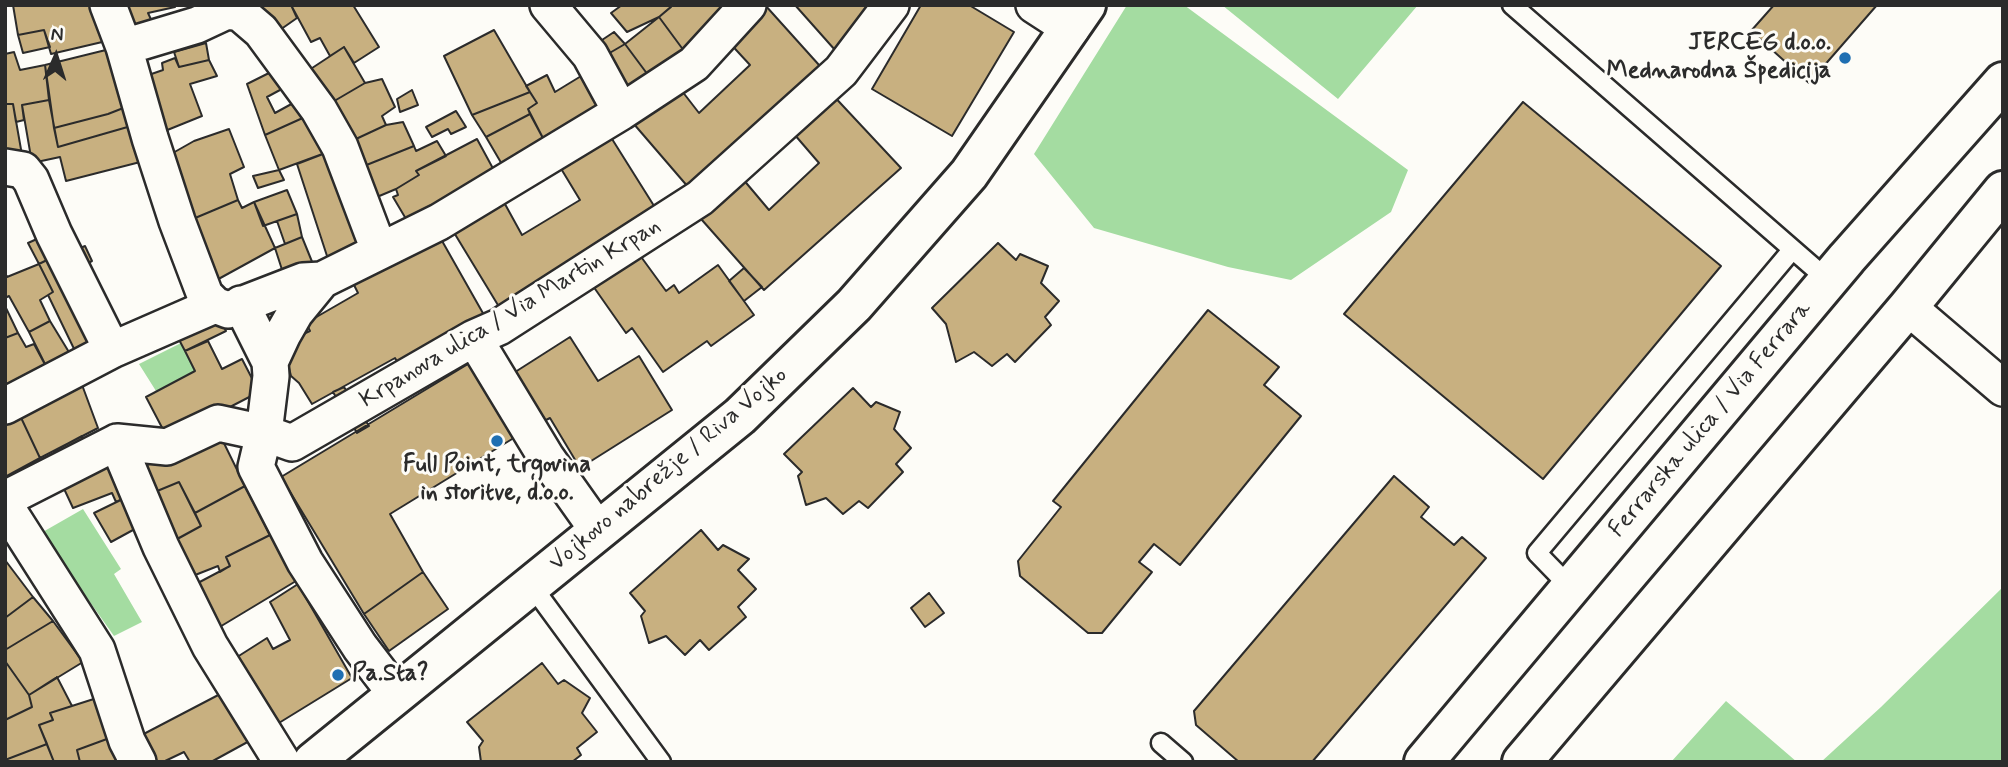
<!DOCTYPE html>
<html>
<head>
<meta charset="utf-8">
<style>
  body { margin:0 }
  #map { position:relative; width:2008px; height:767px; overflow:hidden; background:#fdfcf7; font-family:Mynerve,sans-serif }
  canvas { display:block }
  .frame { position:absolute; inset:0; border:7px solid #2b2b2b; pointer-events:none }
  .north { position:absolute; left:21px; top:21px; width:70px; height:70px; -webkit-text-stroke:5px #fdfcf7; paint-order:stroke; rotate:3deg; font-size:19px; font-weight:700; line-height:28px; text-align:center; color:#2b2b2b }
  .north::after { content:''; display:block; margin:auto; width:24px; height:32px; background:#2b2b2b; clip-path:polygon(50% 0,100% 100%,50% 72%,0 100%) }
</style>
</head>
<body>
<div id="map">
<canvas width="2008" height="767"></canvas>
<div class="frame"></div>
<div class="north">N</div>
</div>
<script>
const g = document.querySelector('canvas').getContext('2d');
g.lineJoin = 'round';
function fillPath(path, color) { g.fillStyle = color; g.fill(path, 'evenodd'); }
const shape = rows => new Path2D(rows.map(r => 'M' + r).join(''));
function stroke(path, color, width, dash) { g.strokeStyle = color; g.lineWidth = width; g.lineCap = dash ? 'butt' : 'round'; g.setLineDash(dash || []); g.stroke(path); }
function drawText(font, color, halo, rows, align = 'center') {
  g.font = font + ' Mynerve,sans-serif'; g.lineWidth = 6; g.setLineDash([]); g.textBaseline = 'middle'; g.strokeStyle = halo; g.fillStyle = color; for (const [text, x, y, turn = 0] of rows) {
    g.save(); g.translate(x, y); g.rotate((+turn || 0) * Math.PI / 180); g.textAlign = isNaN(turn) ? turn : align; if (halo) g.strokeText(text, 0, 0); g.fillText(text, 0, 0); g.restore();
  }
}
const green = shape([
  [1127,5,1184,5,1408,170,1391,212,1291,280,1228,267,1094,228,1034,154],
  [1222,5,1418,5,1338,99],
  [181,343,195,371,156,391,139,364],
  [83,509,121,569,114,574,142,622,114,636,41,533],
  [2003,587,2003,762,1821,762,1881,707],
  [1726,701,1797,762,1671,762]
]);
const building = shape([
  [13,5,103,5,115,39,51,54,44,30,18,35,13,5],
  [114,5,175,5,175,7,148,13,156,30,128,40,114,5],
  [258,5,291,5,297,18,277,32,258,5],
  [291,5,353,5,379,47,354,63,344,47,330,56,320,38,311,42,291,5],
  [622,5,669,5,671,7,659,17,627,32,611,13,622,5],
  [673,5,723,5,733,16,690,59,659,17,673,5],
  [756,5,765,5,828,75,695,195,627,116,675,82,699,113,750,65,726,39,756,5],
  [795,5,876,5,835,50,795,5],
  [921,5,969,5,1014,32,952,136,872,89,921,5],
  [1774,5,1877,5,1809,83,1751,31,1774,5],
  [659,17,690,59,654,83,625,44,659,17],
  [44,30,50,47,23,53,18,35,44,30],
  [494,30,530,92,472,115,444,56,494,30],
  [614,32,625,44,601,58,593,46,614,32],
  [206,43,209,60,179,67,174,52,206,43],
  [625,44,654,83,621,101,601,58,625,44],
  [118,47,136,103,108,114,54,128,45,65,118,47],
  [344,47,365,83,324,107,300,76,344,47],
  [14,52,20,70,45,65,49,100,22,105,24,120,16,122,13,104,5,104,5,54,14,52],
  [175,58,179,67,209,60,217,76,190,84,202,116,155,135,137,79,163,70,162,63,175,58],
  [281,67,293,83,267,97,275,113,306,96,316,112,265,135,247,84,281,67],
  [591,70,609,104,545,142,528,109,537,103,526,86,547,75,555,92,591,70],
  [382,79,395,107,382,116,386,125,343,145,324,107,365,83,382,79],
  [412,90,418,105,400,112,397,99,412,90],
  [829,91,901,168,764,290,694,211,737,172,769,210,819,163,788,127,829,91],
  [530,92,537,103,528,109,530,114,486,137,472,115,530,92],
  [49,100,58,147,138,124,148,160,66,181,60,157,32,163,22,105,49,100],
  [1523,102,1721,266,1543,479,1344,314,1523,102],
  [136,103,138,124,58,147,54,128,108,114,136,103],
  [5,104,13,104,22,155,5,159,5,104],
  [456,111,466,127,451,134,448,129,432,137,426,127,456,111],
  [316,112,336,149,279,170,265,135,316,112],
  [530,114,545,142,503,166,486,137,530,114],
  [403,122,414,146,354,170,343,145,386,125,403,122],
  [229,129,244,167,230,174,238,200,188,221,164,158,194,141,229,129],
  [607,131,661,217,504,315,450,226,500,195,522,235,580,200,557,162,607,131],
  [477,139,496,174,409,224,393,197,398,195,396,189,419,175,416,171,477,139],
  [437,141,446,156,416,171,419,175,396,189,365,202,354,170,414,146,416,151,437,141],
  [336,149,371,240,328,259,297,164,336,149],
  [279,170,284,180,258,188,253,176,279,170],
  [287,190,297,214,263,226,254,202,287,190],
  [238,200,242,208,254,202,275,248,213,282,188,221,238,200],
  [297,214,302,237,285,244,277,221,297,214],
  [437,232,484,315,399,365,395,358,312,404,299,383,291,376,288,364,289,353,301,335,310,331,306,323,358,293,354,285,437,232],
  [48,234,59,254,39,264,28,243,48,234],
  [302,237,315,269,285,279,275,248,302,237],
  [998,243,1016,260,1020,254,1048,266,1041,283,1059,301,1045,317,1051,325,1015,362,1007,354,992,366,974,352,956,362,946,324,932,308,998,243],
  [85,246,92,261,79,268,71,252,85,246],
  [59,254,102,344,77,355,48,295,53,292,39,264,59,254],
  [639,254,666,291,674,285,679,293,718,265,754,315,711,346,707,341,663,372,632,328,626,333,593,286,639,254],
  [39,264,53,292,40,300,50,321,29,332,9,296,5,298,5,273,7,277,39,264],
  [744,268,762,287,744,301,729,281,744,268],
  [5,306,18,333,5,338,5,306],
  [1208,310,1279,367,1264,385,1301,416,1180,565,1154,544,1139,562,1152,572,1102,633,1088,633,1020,576,1018,561,1061,507,1053,501,1208,310],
  [217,312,226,331,185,351,176,334,217,312],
  [50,321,75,362,49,372,29,332,50,321],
  [18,333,26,347,34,344,49,372,5,396,5,338,18,333],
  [570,337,598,381,639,356,672,410,580,468,550,418,542,422,512,374,570,337],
  [208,341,222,369,242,359,259,392,168,439,146,397,195,371,185,351,208,341],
  [473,361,517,436,390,514,423,572,364,614,281,477,473,361],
  [78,374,98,428,40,458,16,407,78,374],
  [344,387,369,426,357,433,333,392,344,387],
  [853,388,871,407,876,402,900,412,894,429,911,448,896,464,903,472,868,508,859,501,843,514,826,498,806,505,798,476,802,472,784,454,853,388],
  [16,407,40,458,5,477,5,413,16,407],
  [218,431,245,486,195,513,179,482,145,496,137,466,218,431],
  [82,436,89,448,61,462,56,450,82,436],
  [115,453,133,494,116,502,112,493,73,508,59,478,115,453],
  [1394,476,1429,507,1421,517,1454,545,1462,537,1486,558,1312,762,1239,762,1196,725,1194,711,1394,476],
  [179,482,201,526,166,545,145,496,179,482],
  [245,486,270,535,226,557,230,566,220,572,218,566,185,579,170,543,201,526,195,513,245,486],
  [133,494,144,524,111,542,94,513,133,494],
  [701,530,718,550,723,545,749,559,738,570,756,589,738,607,746,617,709,650,700,640,685,655,666,636,649,643,641,616,645,611,630,593,701,530],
  [270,535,296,581,213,631,194,585,230,566,226,557,270,535],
  [5,560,33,597,5,618,5,560],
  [423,572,448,609,389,651,364,614,423,572],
  [298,584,352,678,274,726,234,659,267,638,273,649,290,640,270,602,298,584],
  [929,593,944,613,925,627,911,608,929,593],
  [33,597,53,621,5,650,5,618,33,597],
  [53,621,83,662,29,695,5,661,5,650,53,621],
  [5,661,29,695,32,707,5,720,5,661],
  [542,663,558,684,564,680,590,698,582,713,597,732,577,748,581,755,572,762,481,762,479,747,483,741,467,722,542,663],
  [57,677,72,706,50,713,53,720,39,725,47,744,5,760,5,720,32,707,29,695,57,677],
  [224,692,253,739,211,762,190,762,184,752,163,762,150,762,136,738,224,692],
  [100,697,115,736,77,750,80,762,54,762,39,725,53,720,50,713,100,697],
  [115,736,127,762,80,762,77,750,115,736],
  [47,744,54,762,5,762,5,760,47,744]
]);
const lane = shape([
  [1512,5,1828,280],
  [532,586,661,762],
  [1571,588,1537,553,1792,250],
  [1161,743,1183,762]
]);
const street = shape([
  [108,5,124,47,150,138,177,221,205,295,215,305,228,310,303,281,322,280],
  [548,5,590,55,621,112],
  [1034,5,1071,29],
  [124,47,197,25,227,11,240,13,261,31,319,110,340,147,379,250],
  [5,167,23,170,31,180,54,234,112,350],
  [241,304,270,362],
  [1908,307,2003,388],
  [474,338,546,457,597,529],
  [5,406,112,350,215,305],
  [117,442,161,547,210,646,282,762],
  [5,499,117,442,167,447,218,423,264,433,292,443,474,338,499,327,700,198,841,71,891,5],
  [11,515,97,650,127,741,138,762],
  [396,694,360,647,305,562,256,467,264,433,271,376,270,362,283,334,295,313,322,280,439,222,621,112,694,64,748,5]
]);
const secondary = shape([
  [313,762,740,416,854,305,969,174,1086,5],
  [1424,762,1847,258,2003,82],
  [1522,762,1908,307,2003,191]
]);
const markers = [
  [1845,58,7,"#1f6fb2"],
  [497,441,7,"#1f6fb2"],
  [338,675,7,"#1f6fb2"]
];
const poiNames = [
  ["JERCEG d.o.o.",1831,44],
  ["Mednarodna Špedicija",1831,72],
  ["Full Point, trgovina",497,466,"center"],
  ["in storitve, d.o.o.",497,494,"center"],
  ["Pa.Sta?",352,675,"left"]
];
const streetNames = [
  ["Krpanova ulica / Via Martin Krpan",511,314,-31],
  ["Ferrarska ulica / Via Ferrara",1711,420,-50],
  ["Vojkovo nabrežje / Riva Vojko",669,470,-40]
];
fillPath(green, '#a4dca1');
fillPath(building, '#c8b080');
stroke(building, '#2b2b2b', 2);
stroke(lane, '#2b2b2b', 23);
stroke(street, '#2b2b2b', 40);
stroke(secondary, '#2b2b2b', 44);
stroke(lane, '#fdfcf7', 18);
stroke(street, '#fdfcf7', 35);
stroke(secondary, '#fdfcf7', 38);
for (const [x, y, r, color] of markers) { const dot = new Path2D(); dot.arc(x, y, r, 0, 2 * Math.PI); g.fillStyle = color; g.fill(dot); stroke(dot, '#fdfcf7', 2.5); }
drawText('bold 24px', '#2b2b2b', '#fdfcf7', poiNames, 'right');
drawText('24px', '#2b2b2b', '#fdfcf7', streetNames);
</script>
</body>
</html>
